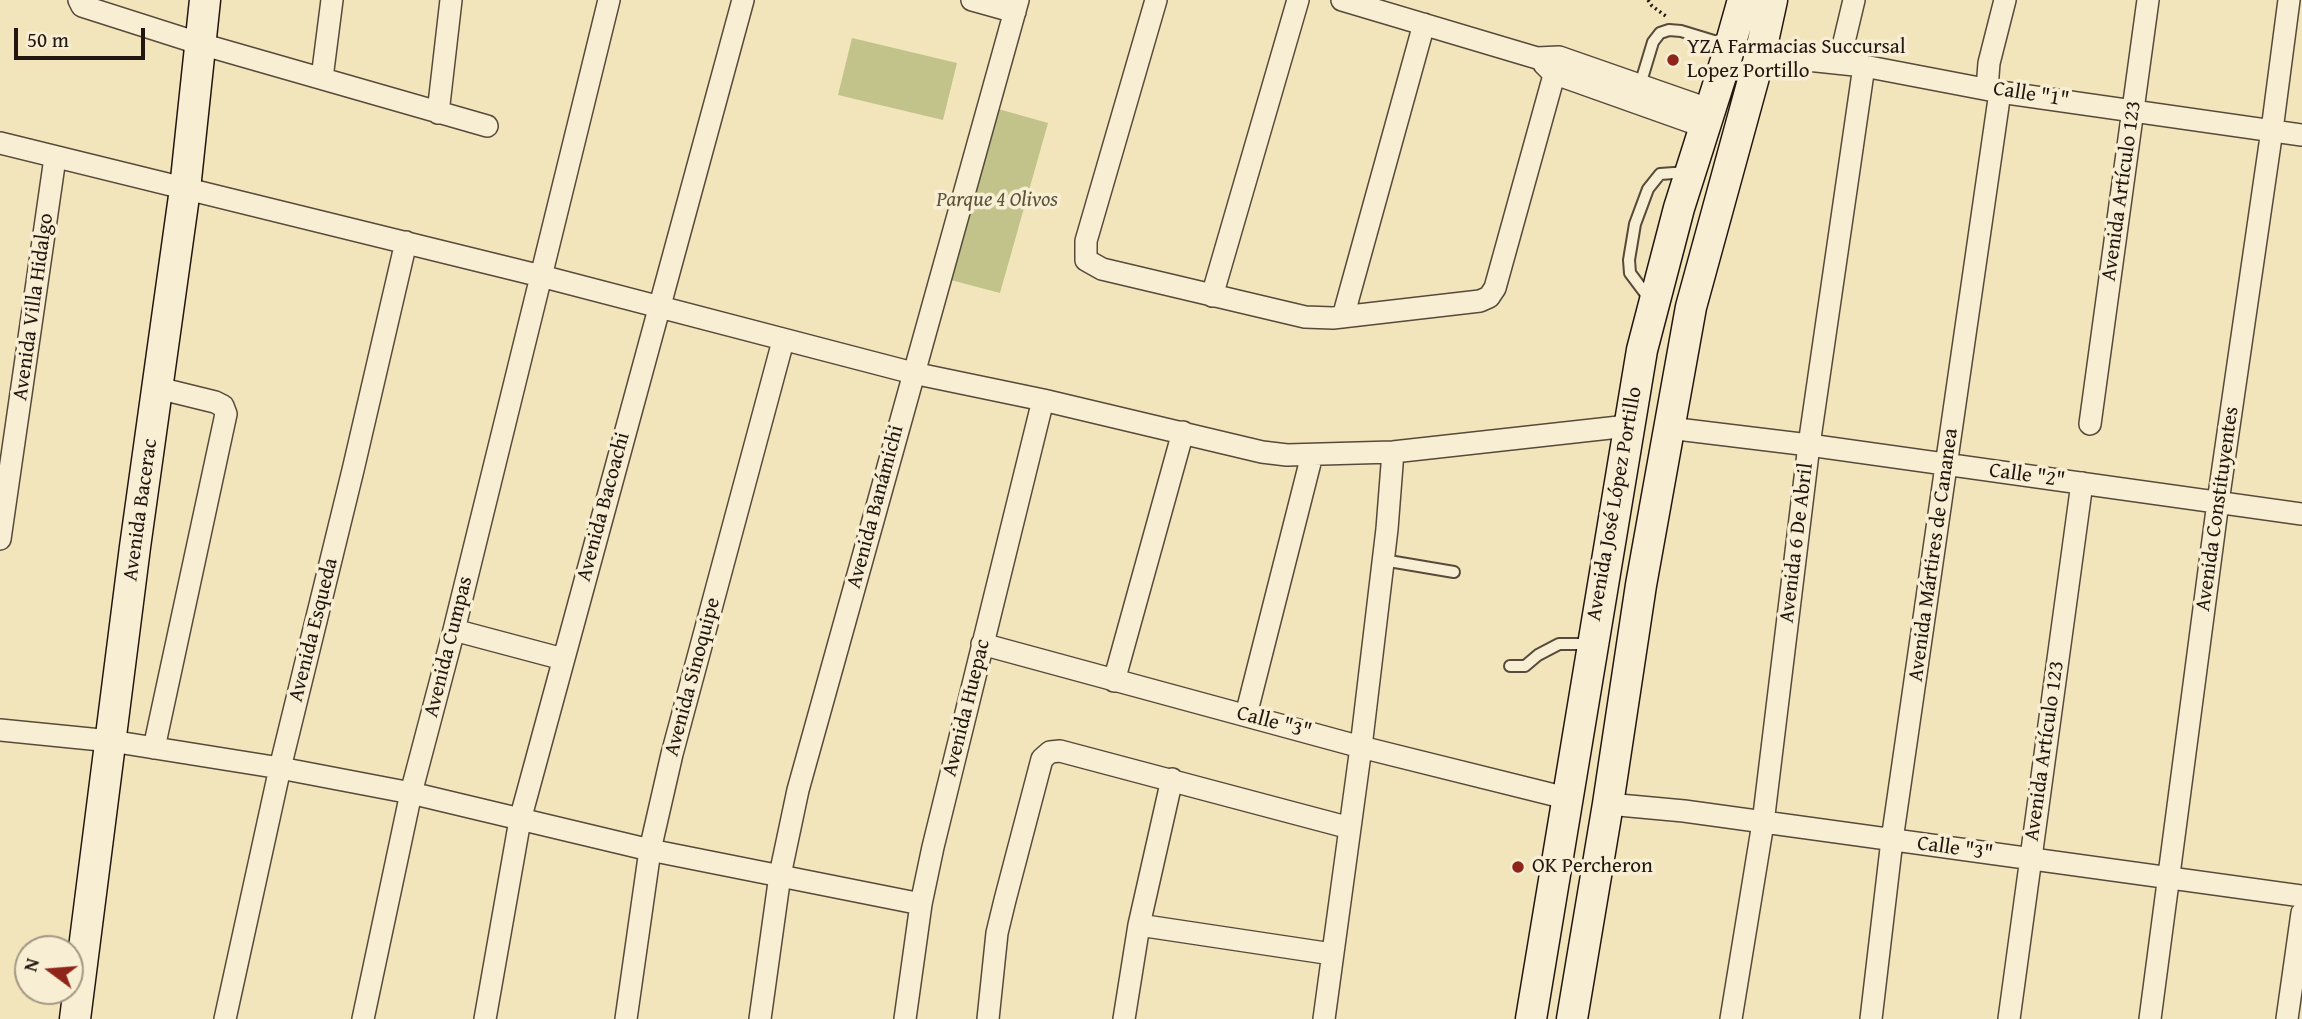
<!DOCTYPE html>
<html>
<head>
<meta charset="utf-8">
<style>
  body { margin:0 }
  #map { position:relative; width:2302px; height:1019px; overflow:hidden; background:#f2e5bb; font-family:"Gentium Book Plus",serif }
  canvas { display:block }
  .north { position:absolute; left:14px; top:935px; width:70px; height:70px; box-sizing:border-box; background:#f7eed3; border:2px solid #a29885; border-radius:50%; rotate:286deg; font-size:19px; font-weight:700; line-height:28px; text-align:center; color:#221710 }
  .north::after { content:''; display:block; margin:auto; width:24px; height:32px; background:#8f2418; clip-path:polygon(50% 0,100% 100%,50% 72%,0 100%) }
  .scale { position:absolute; left:14px; top:28px; width:131px; height:32px; box-sizing:border-box; border:4px solid #221710; border-top:0; padding-left:9px; font-size:21px; line-height:24px; white-space:nowrap; color:#221710; -webkit-text-stroke:5px #f7eed3; paint-order:stroke }
</style>
</head>
<body>
<div id="map">
<canvas width="2302" height="1019"></canvas>
<div class="north">N</div>
<div class="scale">50 m</div>
</div>
<script>
const g = document.querySelector('canvas').getContext('2d');
g.lineJoin = 'round';
function fillPath(path, color) { g.fillStyle = color; g.fill(path, 'evenodd'); }
const shape = rows => new Path2D(rows.map(r => 'M' + r).join(''));
function stroke(path, color, width, dash) { g.strokeStyle = color; g.lineWidth = width; g.lineCap = dash ? 'butt' : 'round'; g.setLineDash(dash || []); g.stroke(path); }
function drawText(font, color, halo, rows, align = 'center') {
  g.font = font + ' "Gentium Book Plus",serif'; g.lineWidth = 7; g.setLineDash([]); g.textBaseline = 'middle'; g.strokeStyle = halo; g.fillStyle = color; for (const [text, x, y, turn = 0] of rows) {
    g.save(); g.translate(x, y); g.rotate((+turn || 0) * Math.PI / 180); g.textAlign = isNaN(turn) ? turn : align; if (halo) g.strokeText(text, 0, 0); g.fillText(text, 0, 0); g.restore();
  }
}
const green = shape([
  [852,38,957,63,943,120,838,95],
  [995,108,1048,123,1000,293,947,279]
]);
const path = shape([
  [1648,0,1652,6,1667,17]
]);
const lane = shape([
  [1640,85,1653,42,1660,33,1669,30,1681,31,1727,45],
  [1651,301,1630,273,1629,260,1635,224,1648,189,1660,174,1688,172],
  [1383,560,1454,572],
  [1510,666,1525,666,1538,655,1559,644,1591,644]
]);
const street = shape([
  [79,0,82,6,201,44,487,126],
  [972,0,1015,12],
  [1156,0,1086,241,1086,260,1102,269,1305,317,1333,318,1480,301,1489,297,1495,288,1559,57],
  [1342,0,1537,58,1559,57,1711,110],
  [1760,55,1864,66,2000,92,2302,135],
  [1839,63,1854,0],
  [1544,64,1553,73,1705,127],
  [322,78,332,0],
  [1987,89,1989,63,2005,0],
  [438,113,451,0],
  [0,143,541,276,913,373,1043,400,1262,452,1287,455,1393,452,1628,426],
  [1212,296,1298,0],
  [1343,317,1424,24],
  [2090,424,2148,0],
  [1669,428,1809,445,2302,514],
  [0,539,55,158],
  [454,630,563,659],
  [982,644,1361,747,1566,798],
  [1114,681,1183,432],
  [1246,715,1312,455],
  [0,730,111,741,280,768,411,793,650,850,921,904],
  [154,748,226,414,223,406,215,402,158,388],
  [1608,804,1684,811,2302,896],
  [1139,925,1332,954],
  [225,1019,280,768,353,470,406,242],
  [363,1019,411,793,454,630,609,0],
  [485,1019,520,820,743,0],
  [626,1019,650,850,672,754,783,341],
  [760,1019,780,875,798,790,1018,0],
  [905,1019,921,904,933,847,1043,400],
  [988,1019,997,933,1005,900,1042,759,1050,752,1060,751,1350,828],
  [1124,1019,1139,925,1172,779],
  [1324,1019,1361,747,1387,529,1393,452],
  [1731,1019,1763,823,1809,445,1864,66],
  [1871,1019,1892,840,2000,92],
  [2009,1019,2082,483],
  [2150,1019,2218,502,2272,130,2289,0],
  [2287,1019,2302,913]
]);
const secondary = shape([
  [75,1019,135,547,185,189,205,0],
  [1531,1019,1642,350,1679,208,1726,60,1743,0],
  [1572,1019,1608,804,1641,585,1691,307,1760,55,1772,0]
]);
const markers = [
  [1673,60,7,"#8f2418"],
  [1518,867,7,"#8f2418"]
];
const poiNames = [
  ["YZA Farmacias Succursal",1687,48],
  ["Lopez Portillo",1687,72],
  ["OK Percheron",1532,867]
];
const streetNames = [
  ["Calle \"1\"",2031,95,9],
  ["Avenida Artículo 123",2122,191,-82],
  ["Avenida Villa Hidalgo",34,307,-82],
  ["Calle \"2\"",2027,476,8],
  ["Avenida José López Portillo",1615,504,-80],
  ["Avenida Bacoachi",604,507,-75],
  ["Avenida Banámichi",876,507,-75],
  ["Avenida Constituyentes",2218,509,-82],
  ["Avenida Bacerac",141,510,-82],
  ["Avenida 6 De Abril",1797,543,-83],
  ["Avenida Mártires de Cananea",1934,555,-82],
  ["Avenida Esqueda",314,630,-76],
  ["Avenida Cumpas",449,647,-76],
  ["Avenida Sinoquipe",693,677,-75],
  ["Avenida Huepac",967,708,-76],
  ["Calle \"3\"",1274,723,15],
  ["Avenida Artículo 123",2045,751,-82],
  ["Calle \"3\"",1955,849,8]
];
const parkNames = [
  ["Parque 4 Olivos",997,201]
];
fillPath(green, '#c2c28b');
stroke(lane, '#564a3b', 14);
stroke(street, '#564a3b', 24);
stroke(secondary, '#221710', 33);
stroke(path, '#221710', 3.5, [2, 3.5]);
stroke(lane, '#f7eed3', 10);
stroke(street, '#f7eed3', 21);
stroke(secondary, '#f7eed3', 30);
for (const [x, y, r, color] of markers) { const dot = new Path2D(); dot.arc(x, y, r, 0, 2 * Math.PI); g.fillStyle = color; g.fill(dot); stroke(dot, '#f7eed3', 2.5); }
drawText('21px', '#221710', '#f7eed3', poiNames, 'left');
drawText('21px', '#221710', '#f7eed3', streetNames);
drawText('italic 21px', '#5a533b', '#f7eed3', parkNames);
</script>
</body>
</html>
